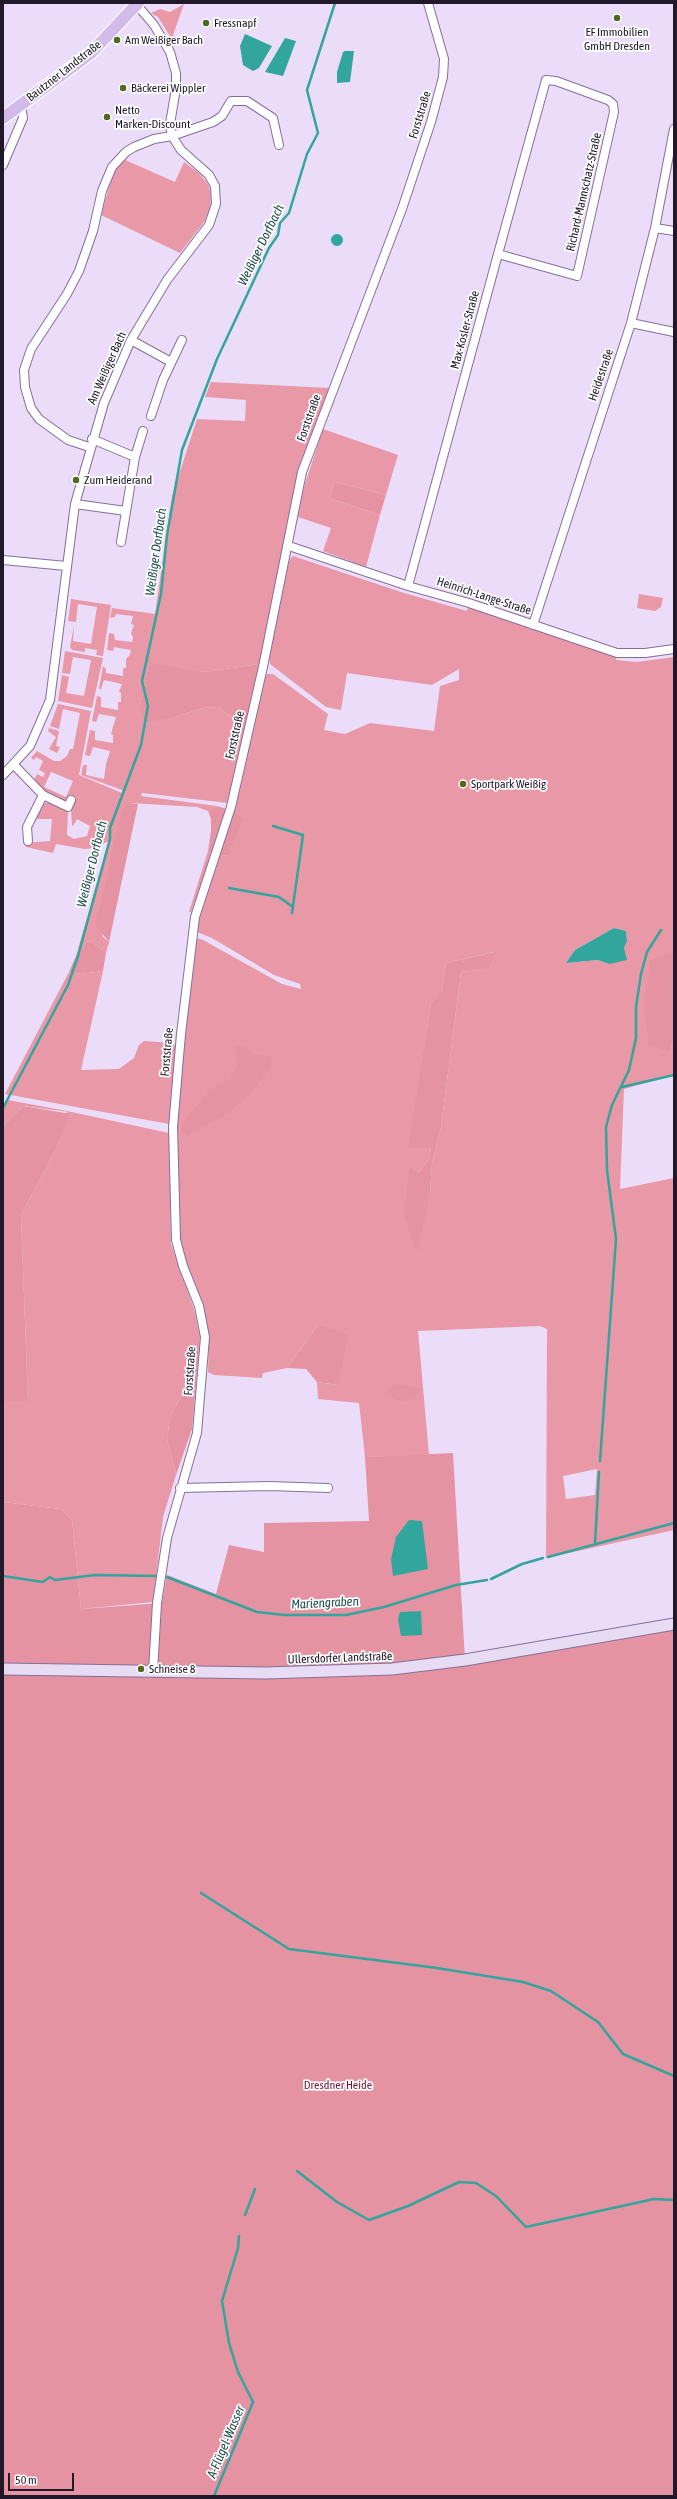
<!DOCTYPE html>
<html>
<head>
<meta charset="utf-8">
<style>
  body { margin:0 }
  #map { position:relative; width:677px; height:2499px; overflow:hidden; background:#ebddfa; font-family:"Asap Condensed",sans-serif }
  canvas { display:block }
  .frame { position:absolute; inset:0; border:4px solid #21192a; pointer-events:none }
  .scale { position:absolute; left:8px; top:2473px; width:66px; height:18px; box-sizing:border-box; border:2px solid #21192a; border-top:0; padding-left:5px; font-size:12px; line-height:14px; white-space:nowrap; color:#21192a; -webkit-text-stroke:3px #fff; paint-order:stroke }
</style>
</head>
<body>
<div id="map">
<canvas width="677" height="2499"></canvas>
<div class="frame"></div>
<div class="scale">50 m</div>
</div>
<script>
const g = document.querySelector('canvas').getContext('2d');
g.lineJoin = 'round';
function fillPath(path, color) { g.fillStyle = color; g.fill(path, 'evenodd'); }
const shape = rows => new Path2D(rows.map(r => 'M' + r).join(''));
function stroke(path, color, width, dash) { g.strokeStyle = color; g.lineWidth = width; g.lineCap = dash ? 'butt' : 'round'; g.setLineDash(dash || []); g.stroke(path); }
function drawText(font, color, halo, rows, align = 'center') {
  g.font = font + ' "Asap Condensed",sans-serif'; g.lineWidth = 3.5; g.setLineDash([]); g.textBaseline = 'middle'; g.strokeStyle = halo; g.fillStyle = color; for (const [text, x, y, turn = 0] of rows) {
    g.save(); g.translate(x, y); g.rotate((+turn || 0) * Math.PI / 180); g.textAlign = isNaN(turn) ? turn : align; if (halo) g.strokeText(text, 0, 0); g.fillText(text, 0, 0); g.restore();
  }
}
const green = shape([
  [184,4,173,35,179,38,175,44,158,17,151,13,160,9,170,12],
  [123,159,175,182,184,162,199,173,208,184,211,194,210,210,204,222,180,253,101,215,113,174],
  [211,382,330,388,300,465,260,664,204,672,149,664,140,706,172,718,202,708,218,707,246,728,228,803,142,793,141,796,217,806,208,811,197,807,130,803,97,913,103,937,109,942,106,953,91,941,87,942,76,956,109,841,94,848,85,849,56,844,53,853,26,847,23,843,50,841,52,819,36,819,35,823,31,823,42,803,49,803,68,811,67,835,74,839,87,836,90,826,77,819,73,826,72,825,71,810,76,798,70,796,66,803,46,794,34,780,37,774,43,777,45,773,39,770,43,761,36,757,34,760,31,758,37,751,54,761,60,761,67,756,70,749,73,749,80,713,63,709,59,729,50,726,58,704,91,711,79,775,122,793,122,790,81,775,83,765,87,765,86,775,104,779,106,764,110,751,93,747,90,756,85,755,90,730,95,731,95,740,113,743,113,735,111,734,116,717,99,714,96,722,92,721,97,696,101,697,101,707,118,710,118,702,121,702,121,693,119,692,122,684,104,680,101,689,99,689,103,666,106,669,106,673,123,676,123,668,126,668,126,659,130,655,131,650,114,647,113,651,107,650,109,633,114,634,115,640,132,642,133,638,131,633,134,625,131,624,133,616,116,614,115,617,110,618,112,608,155,614,172,496,197,419,245,421,246,400,205,397],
  [51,772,73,781,66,797,44,787],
  [323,429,398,455,386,495,335,482,329,498,380,515,366,567,323,551,331,528,298,517,304,487],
  [293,556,404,593,467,611,469,603,617,653,616,660,637,662,674,657,674,950,669,1052,674,1037,674,1075,624,1089,620,1189,674,1178,674,1530,546,1558,547,1329,540,1326,418,1331,429,1455,365,1457,359,1403,318,1399,317,1382,337,1385,318,1325,287,1368,263,1373,262,1378,214,1375,208,1372,209,1337,202,1305,186,1264,180,1239,177,1126,183,1049,196,938,203,940,282,984,301,989,300,984,274,975,212,938,197,932,201,906,219,856,228,855,233,811,264,677,267,674,273,674,328,714,324,730,345,734,370,723,434,731,440,686,459,680,459,669,432,685,347,673,341,710,326,707,270,664,269,656,283,586,290,559],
  [614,928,626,931,627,941,624,948,609,964,598,960,566,963,575,950],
  [494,952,489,969,461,972,441,1127,432,1164,430,1193,410,1166,419,1172,429,1159,431,1148,409,1148,431,1003,442,993,446,963],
  [597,1469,595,1495,566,1499,563,1476],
  [639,594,663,598,661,607,655,611,637,608],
  [71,599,111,605,103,656,96,655,97,650,85,648,85,652,72,650,70,647,74,626,73,641,91,644,97,607,78,604,76,622,68,621],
  [65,651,103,658,92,708,58,701,62,675,69,677,66,693,84,696,91,660,73,657,70,674,62,673],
  [49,728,59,731,56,746,60,747,57,753,49,749,56,737,48,731],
  [208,851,213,853,191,912,189,912],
  [103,971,81,1070,119,1069,134,1058,139,1045,144,1041,172,1043,176,1047,169,1124,5,1094,69,972,81,974],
  [8,1100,67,1111,169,1133,171,1244,194,1309,200,1337,199,1349,192,1353,182,1394,170,1418,167,1439,176,1475,163,1517,153,1602,81,1609,72,1520,61,1509,3,1502,3,1401,28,1401,21,1215,57,1147,69,1112,23,1106,3,1126,3,1108]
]);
const forest = shape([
  [335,482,386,495,380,515,329,498],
  [149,663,204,672,260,664,246,728,218,707,202,708,172,718,146,722,140,706],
  [129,803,138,804,109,942,96,926,97,913,106,881,114,841,123,808],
  [217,806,233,811,243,819,228,855,219,856,208,851,211,831,211,819,208,811],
  [91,941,106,953,103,971,81,974,69,972,76,956,87,942],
  [674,950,674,1037,669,1052,649,1045,644,1006,650,961],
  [495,952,489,969,461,972,441,1127,432,1164,430,1193,418,1250,414,1247,404,1214,410,1166,419,1172,429,1159,431,1148,408,1148,431,1003,442,992,446,963],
  [240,1044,254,1054,270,1056,273,1065,250,1094,228,1113,188,1136,181,1130,182,1123,210,1090,230,1078,238,1065,235,1047],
  [23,1106,65,1113,70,1112,57,1147,21,1215,28,1401,3,1401,3,1126],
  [318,1325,348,1334,338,1385,317,1382,306,1369,287,1368],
  [199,1349,192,1429,176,1475,167,1439,170,1418,182,1394,193,1353],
  [398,1384,423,1389,410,1401,396,1400,386,1391],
  [453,1453,465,1660,674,1627,674,2496,3,2496,3,1502,61,1509,72,1520,81,1609,162,1603,167,1575,216,1594,229,1545,264,1552,264,1523,369,1521,365,1457]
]);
const water = shape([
  [245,34,272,46,259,68,253,71,243,65,240,46],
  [285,38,296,41,283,76,265,72],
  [345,51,354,51,350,82,337,83,337,72,343,52],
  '331 240a6 6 0 1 1 12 0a6 6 0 1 1-12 0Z',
  [614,928,626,931,627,941,624,948,627,960,609,964,598,960,566,963,575,950],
  [409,1520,422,1521,428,1569,393,1576,391,1559,396,1537],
  [421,1611,422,1635,401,1636,398,1619,400,1612]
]);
const stream = shape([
  [273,826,303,835,292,913],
  [229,888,279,897,293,907],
  [622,1087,674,1075],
  [3,1108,68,985,78,956,110,839,110,828,141,745,148,706,142,681,161,594,167,535,182,450,217,359,269,248,278,235,280,223,289,213,307,154,318,133,307,90,335,3],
  [600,1461,616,1239,607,1170,606,1127,612,1105,629,1070,636,1038,636,1007,641,974,647,952,661,930],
  [595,1544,599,1472],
  [548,1557,674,1523],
  [3,1576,43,1582,50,1577,55,1580,95,1575,156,1576],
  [167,1577,257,1612,285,1615,346,1615,384,1607,456,1585,487,1580],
  [491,1579,522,1564,543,1558],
  [201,1893,289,1949,437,1968,523,1982,551,1991,598,2022,623,2054,674,2076],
  [297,2171,337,2202,369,2220,408,2206,459,2182,476,2183,496,2196,526,2227,654,2199,674,2200],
  [245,2215,255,2189],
  [214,2496,253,2402,238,2372,229,2343,222,2301,238,2248,239,2236]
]);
const street = shape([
  [3,165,23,118,21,105],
  [655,228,674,231],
  [631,323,674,332],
  [131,340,171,362],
  [151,416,163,380,182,340],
  [92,439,135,457],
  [89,447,68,440,39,419,31,408,25,387,24,370,31,349,67,294,79,271,93,231,102,191,112,167,126,152,134,147,154,139,172,136,213,122,222,116,231,101,247,101,273,118,279,145],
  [75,504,126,511],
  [121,542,135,457,143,431],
  [289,546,408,586,469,603,617,653,645,653,674,649],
  [3,560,66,566],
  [408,586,498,254,546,80,556,81,608,100,613,104,614,112,577,276,498,254],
  [533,625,631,323,655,228,674,129],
  [14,765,43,795,68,807,71,800],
  [3,775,30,746,50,700,75,504,104,403,131,340,167,280,209,225,216,204,215,186,209,175,181,150,172,136,170,124,176,88,176,73,170,52,154,25,137,5],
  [28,841,27,827,43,795],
  [180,1488,269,1486,328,1488],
  [153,1672,157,1603,167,1538,197,1433,205,1337,199,1306,183,1266,176,1240,173,1127,181,1034,195,917,231,807,263,667,302,472,402,209,431,122,443,77,444,59,428,3]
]);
const secondary = shape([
  [3,1669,266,1673,392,1669,465,1660,674,1624]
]);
const primary = shape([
  [3,118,91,53,138,3]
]);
const markers = [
  [617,18,4,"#4f6a1e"],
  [206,23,4,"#4f6a1e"],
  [117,40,4,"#4f6a1e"],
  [123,88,4,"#4f6a1e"],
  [107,117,4,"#4f6a1e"],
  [76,480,4,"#4f6a1e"],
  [463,784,4,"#4f6a1e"],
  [141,1669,4,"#4f6a1e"]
];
const poiNames = [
  ["Fressnapf",214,23],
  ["EF Immobilien",617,32,"center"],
  ["GmbH Dresden",617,46,"center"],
  ["Am Weißiger Bach",125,40],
  ["Bäckerei Wippler",131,88],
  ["Netto",115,110],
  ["Marken-Discount",115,124],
  ["Zum Heiderand",84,480],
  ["Sportpark Weißig",471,784],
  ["Schneise 8",149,1669]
];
const streetNames = [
  ["Bautzner Landstraße",64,71,-38],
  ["Forststraße",420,115,-73],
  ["Richard-Mannschatz-Straße",584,192,-77],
  ["Max-Kosler-Straße",465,330,-75],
  ["Am Weißiger Bach",107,368,-66],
  ["Heidestraße",601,375,-71],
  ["Forststraße",309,418,-70],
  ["Heinrich-Lange-Straße",484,596,18],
  ["Forststraße",235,735,-77],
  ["Forststraße",167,1052,-85],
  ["Forststraße",190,1371,-86],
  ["Ullersdorfer Landstraße",340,1658,-2]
];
const parkNames = [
  ["Dresdner Heide",338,2085]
];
const waterNames = [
  ["Weißiger Dorfbach",261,245,-64],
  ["Weißiger Dorfbach",156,552,-82],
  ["Weißiger Dorfbach",92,864,-76],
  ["Mariengraben",325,1603,-3],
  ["A-Flügel-Wasser",226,2442,-67]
];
fillPath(green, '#e898a7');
fillPath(forest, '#e593a2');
fillPath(water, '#32a59c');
stroke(stream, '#32a59c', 2.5);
stroke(street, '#856f9a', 10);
stroke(secondary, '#856f9a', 13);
stroke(primary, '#fff', 14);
stroke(street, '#fff', 8);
stroke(secondary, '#e8dcf4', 11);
stroke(primary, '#d2bae9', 12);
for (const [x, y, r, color] of markers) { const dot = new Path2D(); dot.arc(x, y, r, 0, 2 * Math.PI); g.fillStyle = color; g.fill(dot); stroke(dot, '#fff', 1.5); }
drawText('12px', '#21192a', '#fff', poiNames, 'left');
drawText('12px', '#21192a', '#fff', streetNames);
drawText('12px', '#761635', '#fff', parkNames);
drawText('italic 13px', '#21514d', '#fff', waterNames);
</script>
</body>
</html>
